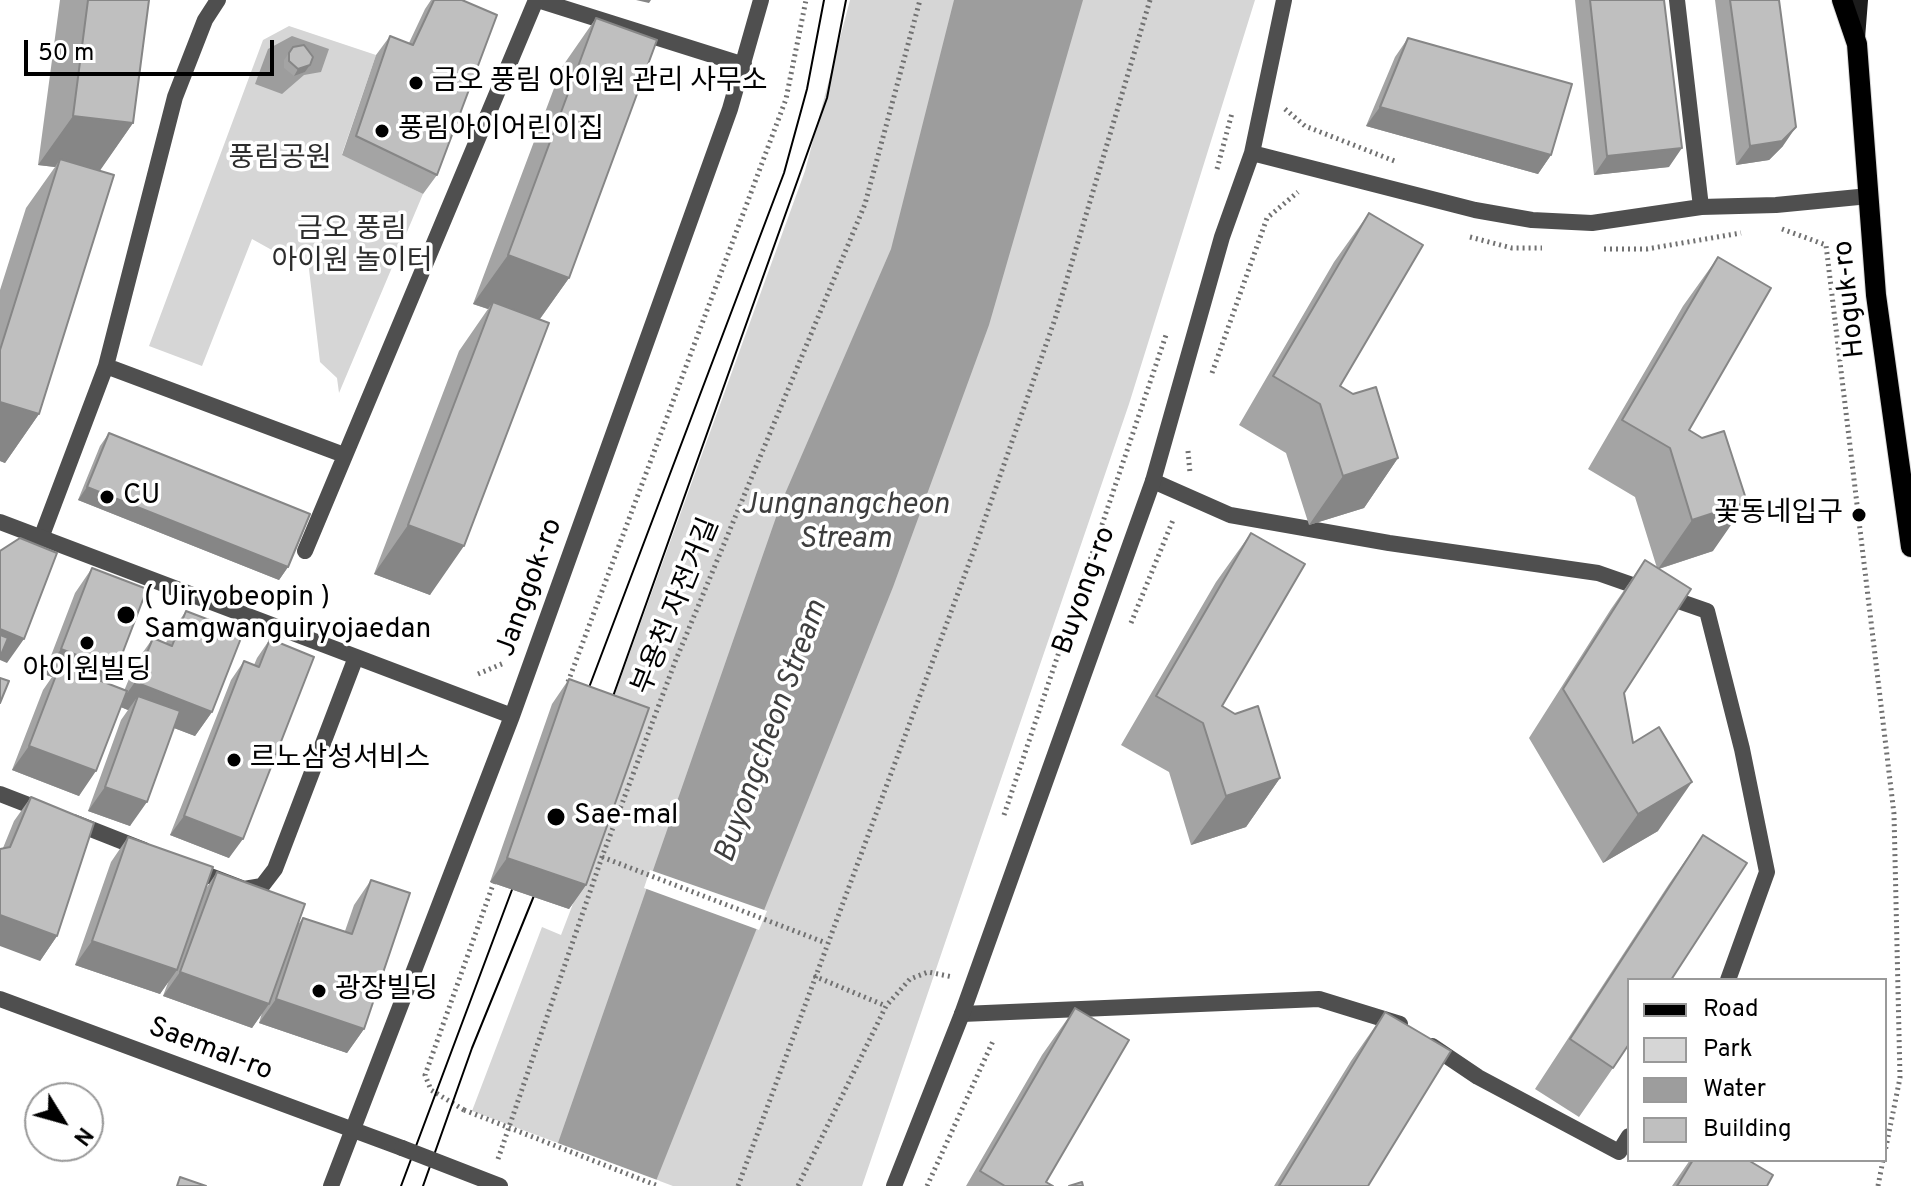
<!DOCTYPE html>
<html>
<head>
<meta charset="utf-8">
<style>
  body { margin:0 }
  #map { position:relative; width:1911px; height:1186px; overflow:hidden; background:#fff; font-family:Overpass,sans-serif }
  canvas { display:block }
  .legend { position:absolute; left:1627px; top:978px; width:260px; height:184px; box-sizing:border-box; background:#fff; border:2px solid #999; margin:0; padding:10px 14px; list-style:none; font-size:24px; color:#000 }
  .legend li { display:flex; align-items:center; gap:16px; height:40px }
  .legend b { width:40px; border:2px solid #999 }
  .north { position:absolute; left:24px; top:1082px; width:80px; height:80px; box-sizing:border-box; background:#fff; border:2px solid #999; border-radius:50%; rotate:127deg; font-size:22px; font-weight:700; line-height:32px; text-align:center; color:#000 }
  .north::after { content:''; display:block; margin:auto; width:28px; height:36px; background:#000; clip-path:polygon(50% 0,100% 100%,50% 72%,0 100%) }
  .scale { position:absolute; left:24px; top:40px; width:250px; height:36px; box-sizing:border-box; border:4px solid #000; border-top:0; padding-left:10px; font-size:24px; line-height:28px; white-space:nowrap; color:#000; -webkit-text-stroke:6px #fff; paint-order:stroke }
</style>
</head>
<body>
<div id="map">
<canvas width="1911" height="1186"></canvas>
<ul class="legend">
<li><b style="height:10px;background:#000"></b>Road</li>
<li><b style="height:22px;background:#d6d6d6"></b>Park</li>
<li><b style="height:22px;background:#9d9d9d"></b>Water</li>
<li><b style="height:22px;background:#bfbfbf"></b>Building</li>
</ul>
<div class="north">N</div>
<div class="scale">50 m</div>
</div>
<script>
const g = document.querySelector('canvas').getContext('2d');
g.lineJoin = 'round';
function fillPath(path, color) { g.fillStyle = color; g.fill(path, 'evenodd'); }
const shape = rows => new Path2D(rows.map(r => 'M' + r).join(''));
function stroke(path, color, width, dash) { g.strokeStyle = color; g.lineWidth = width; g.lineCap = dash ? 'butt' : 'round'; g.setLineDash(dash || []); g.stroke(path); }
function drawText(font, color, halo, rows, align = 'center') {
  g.font = font + ' Overpass,"Noto Sans KR",sans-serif'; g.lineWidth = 7; g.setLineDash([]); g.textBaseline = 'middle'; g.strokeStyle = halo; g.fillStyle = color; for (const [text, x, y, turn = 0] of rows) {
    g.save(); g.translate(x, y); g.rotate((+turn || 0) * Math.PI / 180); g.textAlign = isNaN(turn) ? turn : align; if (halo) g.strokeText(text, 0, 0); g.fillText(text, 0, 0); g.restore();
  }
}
const green = shape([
  [850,0,1255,0,1129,404,862,1186,673,1186,472,1111,542,927,561,935,642,724,609,710,805,171],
  [289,26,376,55,342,154,423,194,339,393,337,378,320,362,308,261,279,254,252,239,202,366,149,346,263,40]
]);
const water = shape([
  [954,0,1083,0,989,325,893,587,654,1186,543,1186,781,503,891,249],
  [292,36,329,49,321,72,304,75,282,94,255,84,268,49]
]);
const pier = shape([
  [650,870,767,911,759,930,644,888],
  [555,1142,660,1181,658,1186,539,1186]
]);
const path = shape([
  [1285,109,1305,126,1397,162],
  [1217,169,1232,113],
  [1782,229,1826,245,1894,814,1900,1078,1885,1152],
  [1470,237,1512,248,1542,248],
  [1604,249,1647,249,1741,233],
  [1212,373,1267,218,1298,192],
  [1188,451,1190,473],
  [1131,623,1173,520],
  [478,674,504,663],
  [568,682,786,99,806,0],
  [1004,815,1166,335],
  [602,857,826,943],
  [814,976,886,1006],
  [464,1110,431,1090,425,1075,495,879],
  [498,1159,602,857,675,662,865,204,920,0],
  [738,1186,974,550,1055,319,1150,0],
  [798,1186,886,1006,910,979,928,972,953,977],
  [927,1186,993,1041],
  [1878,1186,1883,1160]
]);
const lane = shape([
  [538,0,744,65],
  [106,366,344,455],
  [1153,481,1230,515,1389,543,1598,573,1707,611,1742,749,1767,872,1728,980],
  [41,538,106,366,175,97,205,20,218,0],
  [305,551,536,0],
  [962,1014,1319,999,1400,1024],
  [1432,1046,1478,1077,1619,1152,1629,1136]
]);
const street = shape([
  [1677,0,1701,207],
  [1252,153,1475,210,1532,220,1592,223,1701,207,1776,205,1869,196],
  [0,522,512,716],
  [0,794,44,811],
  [73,822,144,850],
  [192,869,244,889,262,886,275,869,356,657],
  [0,999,402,1148],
  [331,1186,512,716,730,109,761,0],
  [894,1186,962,1014,1153,481,1222,237,1252,153,1284,0]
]);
const secondary = shape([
  [1857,38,1860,0]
]);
const primary = shape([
  [1842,0,1857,44,1876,295,1911,547]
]);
const tram = shape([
  [582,706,784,173,807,89,824,0],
  [606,716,827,98,846,0],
  [401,1186,519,871],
  [423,1186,472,1048,542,876]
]);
const pathBridge = shape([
  [464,1110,658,1186]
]);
const streetBridge = shape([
  [402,1148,500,1186]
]);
const wall = shape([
  [60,0,149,0,133,123,99,171,39,414,5,463,0,461,0,290,26,208,55,167,38,165],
  [431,0,462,0,437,175,423,194,342,155,376,55,390,36,409,43,425,9],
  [1575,0,1664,0,1669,167,1594,175],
  [1715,0,1779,0,1783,146,1769,160,1736,165],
  [596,18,569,278,540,319,430,595,374,574,459,351,488,309,473,304,562,67],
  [1408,38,1551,155,1538,174,1366,126,1395,57],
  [293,47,310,65,305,72,294,76,284,68,284,60],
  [1369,213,1340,386,1353,394,1398,458,1364,508,1309,525,1286,453,1239,425,1334,262],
  [1718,257,1689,430,1713,551,1659,569,1624,693,1633,743,1658,831,1603,863,1529,738,1611,609,1645,560,1657,568,1635,497,1588,469,1683,306],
  [109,433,288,567,279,580,78,500,100,446],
  [1251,533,1222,706,1280,778,1246,827,1191,845,1169,772,1121,745,1216,582],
  [92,568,106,684,124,691,136,662,153,638,166,643,169,635,186,611,212,712,195,736,174,728,130,826,88,811,121,720,128,710,121,707,79,796,12,770,43,690,52,677,44,674,75,593],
  [270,639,229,858,170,835,231,680,244,661,254,665,257,658],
  [569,679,586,885,569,909,490,882,552,704],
  [31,797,57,936,40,961,3,848,14,821],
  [1703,835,1613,1068,1579,1117,1535,1089,1669,884],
  [128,837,205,890,217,872,297,926,303,918,345,931,354,905,371,880,364,1029,347,1053,259,1023,262,1013,252,1028,163,996,169,980,160,994,75,965,111,862],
  [1075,1008,1046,1182,1053,1186,966,1186,1042,1055],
  [1385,1012,1368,1186,1274,1186,1351,1061],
  [1690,1160,1748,1160,1767,1186,1672,1186]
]);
const shadedWall = shape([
  [636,0,651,0,649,3],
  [310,65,305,72,294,76,298,69],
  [1380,107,1551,155,1538,174,1366,126],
  [73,116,133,123,99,172,60,159,55,167,38,165],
  [1796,127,1783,146,1769,160,1736,165,1750,146],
  [1682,148,1669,167,1594,175,1607,156],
  [508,255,569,278,534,327,493,302,488,309,473,304],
  [0,402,39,414,5,463,0,461],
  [1398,458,1364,508,1309,525,1343,476],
  [87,487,288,567,279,580,78,500],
  [1747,502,1713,551,1658,569,1692,520],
  [408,525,464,546,430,595,374,574],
  [0,629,24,639,7,663,0,660],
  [61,649,116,670,99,694,60,665,52,677,44,674],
  [135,682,212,712,195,736,132,712,138,696,128,710,118,706],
  [29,746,96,771,79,796,12,770],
  [1280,778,1246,827,1191,845,1226,796],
  [1692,782,1658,831,1603,863,1638,814],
  [105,787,147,802,130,826,88,811],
  [184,816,243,839,229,858,170,835],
  [507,858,586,885,569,909,490,882],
  [0,915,57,936,40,961,0,946],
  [92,941,177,970,160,994,75,965],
  [180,972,269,1004,252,1028,163,996],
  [276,999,364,1029,347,1053,259,1023]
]);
const building = shape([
  [88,0,149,0,133,123,73,116,88,0],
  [434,0,462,0,497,15,437,175,356,136,390,36,413,45,434,0],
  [1590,0,1664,0,1682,148,1607,156,1590,0],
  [1730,0,1779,0,1796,127,1782,141,1750,146,1730,0],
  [596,18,657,40,569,278,508,255,596,18],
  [1408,38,1572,84,1551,155,1380,107,1408,38],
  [304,45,313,57,310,65,298,69,289,61,289,53,293,47,304,45],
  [60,159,114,175,39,414,0,402,0,350,60,159],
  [1369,213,1423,245,1340,386,1353,394,1376,387,1398,458,1343,476,1320,404,1273,376,1369,213],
  [1718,257,1771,288,1689,430,1702,438,1724,431,1747,502,1692,520,1670,448,1622,420,1718,257],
  [493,302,549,323,464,546,408,525,493,302],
  [109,433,310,514,288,567,87,487,109,433],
  [1251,533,1305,564,1222,706,1235,714,1258,706,1280,778,1226,796,1203,723,1156,696,1251,533],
  [20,538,57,553,24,639,0,629,0,551,20,538],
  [1645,560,1691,589,1624,693,1633,743,1659,727,1692,782,1638,814,1563,689,1645,560],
  [92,568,147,589,116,670,61,649,92,568],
  [186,611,243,633,212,712,135,682,153,638,172,646,186,611],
  [0,635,8,638,0,657,0,635],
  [270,639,314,657,243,839,184,816,244,661,259,667,270,639],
  [60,665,127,691,96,771,29,746,60,665],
  [0,678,9,681,0,703,0,678],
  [569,679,649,708,586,885,507,858,569,679],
  [138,696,180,711,147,802,105,787,138,696],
  [31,797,94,823,57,936,0,915,0,849,10,847,31,797],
  [1703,835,1747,863,1671,980,1629,980,1629,1044,1613,1068,1570,1039,1703,835],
  [128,837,213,867,177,970,92,941,128,837],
  [217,872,305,904,269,1004,180,972,217,872],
  [371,880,410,893,364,1029,276,999,303,918,352,934,371,880],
  [1075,1008,1129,1040,1046,1182,1053,1186,1005,1186,980,1171,1075,1008],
  [1385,1012,1451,1051,1368,1186,1279,1186,1385,1012],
  [1693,1160,1748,1160,1773,1175,1767,1186,1677,1186,1693,1160],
  [180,1177,206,1186,177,1186,180,1177],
  [1082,1182,1083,1186,1069,1186,1082,1182]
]);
const markers = [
  [416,83,8,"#000"],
  [382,131,8,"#000"],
  [107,497,8,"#000"],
  [1859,515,8,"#000"],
  [126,615,10,"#000"],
  [87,643,8,"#000"],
  [234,760,8,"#000"],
  [556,817,10,"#000"],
  [319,991,8,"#000"]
];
const poiNames = [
  ["금오 풍림 아이원 관리 사무소",432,83],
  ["풍림아이어린이집",398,131],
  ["CU",123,497],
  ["꽃동네입구",1843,515,"right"],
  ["( Uiryobeopin )",144,599],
  ["Samgwanguiryojaedan",144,631],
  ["아이원빌딩",87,672,"center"],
  ["르노삼성서비스",250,760],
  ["Sae-mal",574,817],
  ["광장빌딩",335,991]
];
const parkNames = [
  ["풍림공원",280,160],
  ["금오 풍림",352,231],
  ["아이원 놀이터",352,263]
];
const streetNames = [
  ["Hoguk-ro",1851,299,-96],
  ["Janggok-ro",531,588,-70],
  ["Buyong-ro",1086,591,-70],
  ["부용천 자전거길",678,607,-68],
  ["Saemal-ro",210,1051,21]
];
const waterNames = [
  ["Jungnangcheon",845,507],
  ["Stream",845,541],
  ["Buyongcheon Stream",773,732,-70]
];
fillPath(green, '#d6d6d6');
fillPath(water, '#9d9d9d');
fillPath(pier, '#fff');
stroke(primary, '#dbdbdb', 22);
stroke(path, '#717171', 5, [2, 4]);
stroke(lane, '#4f4f4f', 16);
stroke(street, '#4f4f4f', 16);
stroke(secondary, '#1c1c1c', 16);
stroke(primary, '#000', 20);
stroke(tram, '#000', 2);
stroke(pathBridge, '#717171', 5, [2, 4]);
stroke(streetBridge, '#4f4f4f', 16);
fillPath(wall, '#a4a4a4');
fillPath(shadedWall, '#868686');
fillPath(building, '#bfbfbf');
stroke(building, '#868686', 2);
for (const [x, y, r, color] of markers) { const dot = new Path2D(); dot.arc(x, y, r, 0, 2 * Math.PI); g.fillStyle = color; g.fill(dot); stroke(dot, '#fff', 3); }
drawText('28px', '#000', '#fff', poiNames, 'left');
drawText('28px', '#2d2d2d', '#fff', parkNames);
drawText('28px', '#000', '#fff', streetNames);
drawText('italic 30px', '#3e3e3e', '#fff', waterNames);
</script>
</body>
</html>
